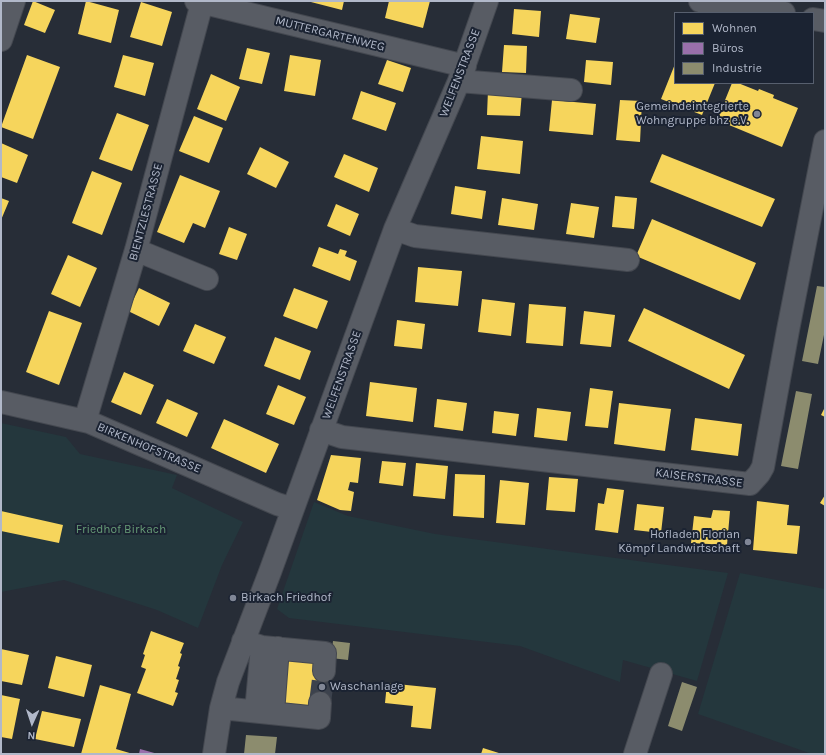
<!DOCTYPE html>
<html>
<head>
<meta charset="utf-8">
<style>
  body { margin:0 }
  #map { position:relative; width:826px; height:755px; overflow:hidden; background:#272d37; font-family:Karla,sans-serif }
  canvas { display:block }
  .frame { position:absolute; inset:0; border:2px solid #b1b8c9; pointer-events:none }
  .legend { position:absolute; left:674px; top:12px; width:140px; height:72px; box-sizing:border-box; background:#1b2332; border:1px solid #575f6e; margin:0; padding:5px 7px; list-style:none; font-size:12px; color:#b1b8c9 }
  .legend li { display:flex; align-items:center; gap:8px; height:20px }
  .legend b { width:20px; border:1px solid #575f6e }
  .north { position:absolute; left:12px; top:703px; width:40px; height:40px; -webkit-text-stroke:3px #1b2332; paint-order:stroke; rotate:183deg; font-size:11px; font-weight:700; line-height:16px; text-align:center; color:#b1b8c9 }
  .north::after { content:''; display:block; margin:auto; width:14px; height:18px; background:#b1b8c9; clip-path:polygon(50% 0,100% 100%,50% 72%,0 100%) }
</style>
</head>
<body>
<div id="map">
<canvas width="826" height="755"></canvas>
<div class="frame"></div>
<ul class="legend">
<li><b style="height:11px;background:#f6d55c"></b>Wohnen</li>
<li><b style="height:11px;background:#9970ab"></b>Büros</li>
<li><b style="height:11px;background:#8c8c6e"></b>Industrie</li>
</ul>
<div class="north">N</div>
</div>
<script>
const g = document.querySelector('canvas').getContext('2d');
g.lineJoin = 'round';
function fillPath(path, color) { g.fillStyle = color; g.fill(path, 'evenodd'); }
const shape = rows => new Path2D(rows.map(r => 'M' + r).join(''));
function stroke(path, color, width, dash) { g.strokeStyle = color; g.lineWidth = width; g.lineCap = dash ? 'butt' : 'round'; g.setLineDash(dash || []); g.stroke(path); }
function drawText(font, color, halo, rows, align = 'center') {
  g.font = font + ' Karla,sans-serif'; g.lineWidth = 4; g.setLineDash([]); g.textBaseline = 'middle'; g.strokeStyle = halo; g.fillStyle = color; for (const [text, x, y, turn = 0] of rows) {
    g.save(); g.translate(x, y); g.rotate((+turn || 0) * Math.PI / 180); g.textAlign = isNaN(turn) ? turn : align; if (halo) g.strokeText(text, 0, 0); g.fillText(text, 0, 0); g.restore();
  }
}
const green = shape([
  [1,423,66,437,80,454,177,475,172,488,243,522,222,565,198,628,157,610,64,580,1,592],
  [314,502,348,516,435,534,728,573,697,681,623,660,620,682,520,646,289,618,277,609],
  [740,573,825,589,825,754,812,754,698,714]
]);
const homes = shape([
  [33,1,55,10,45,33,24,25],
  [86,1,119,10,111,43,78,34],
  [307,1,344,1,342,10],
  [389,1,430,1,423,28,385,18],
  [141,2,172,12,162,46,130,37],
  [514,9,541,11,539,37,512,34],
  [570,14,600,18,596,43,566,39],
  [504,45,527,46,526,73,502,72],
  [247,48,270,53,262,84,239,79],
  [27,55,60,67,33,139,1,127],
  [123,55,154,63,145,96,114,87],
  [290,55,321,60,315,96,284,91],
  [387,60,411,68,403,92,378,84],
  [586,60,613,62,611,85,584,82],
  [675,64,675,83,715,83,702,115,661,99],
  [211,74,240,87,226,121,197,109],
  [732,83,738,83,758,91,759,89,774,95,773,98,798,108,782,147,717,120],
  [488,90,522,92,520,116,487,115],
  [361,91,396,103,386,131,352,119],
  [552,100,596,104,593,135,549,131],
  [620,100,642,101,640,142,616,140],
  [117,113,149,125,132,171,99,159],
  [194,116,223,128,209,163,179,151],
  [481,136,523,141,520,174,477,169],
  [1,143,28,155,17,183,1,177],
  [260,147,289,162,276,188,247,174],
  [344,154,378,168,369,192,334,177],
  [662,154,775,199,762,227,650,182],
  [92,171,122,183,102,235,72,223],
  [180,175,220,191,205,228,193,223,184,243,157,232],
  [455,186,486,191,482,219,451,214],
  [615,196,637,198,634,229,612,227],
  [1,198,9,201,1,220],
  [502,198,538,204,534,230,498,225],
  [571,203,599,207,594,238,566,234],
  [336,204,359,214,350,236,327,226],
  [652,219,756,263,740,300,636,256],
  [229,227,247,234,237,260,219,254],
  [319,247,338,254,340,249,347,251,345,256,357,261,350,281,312,266],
  [68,255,97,268,80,307,51,294],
  [418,267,462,271,458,306,415,302],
  [139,288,170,303,159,326,128,311],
  [294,288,328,301,317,329,283,316],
  [482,299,515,303,511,336,478,332],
  [529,304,566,307,563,346,526,343],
  [644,308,745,355,729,389,628,341],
  [49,311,82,323,59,385,26,372],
  [584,311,615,315,611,347,580,344],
  [397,320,425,324,422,349,394,346],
  [195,324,226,337,214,364,183,351],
  [275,337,311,351,300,380,264,366],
  [124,372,154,385,141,415,111,402],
  [370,382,417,388,413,422,366,416],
  [278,385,306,397,294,425,266,414],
  [590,388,613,391,608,428,585,426],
  [167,399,198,413,187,437,156,423],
  [437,399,467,403,463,431,434,427],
  [619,403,671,409,665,451,614,444],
  [825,407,825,417,821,415],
  [537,408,571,412,567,441,534,437],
  [494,411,519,414,516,436,492,433],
  [695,418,742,424,738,456,691,450],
  [224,419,279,444,266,473,211,448],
  [331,455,361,458,358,483,350,482,348,490,354,492,351,511,340,510,317,500],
  [382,461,406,463,403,486,379,483],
  [416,463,448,466,445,499,413,496],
  [455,474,485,475,484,518,453,516],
  [549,477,578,479,575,512,546,510],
  [500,480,529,483,525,525,496,523],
  [607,488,624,490,618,533,595,530,598,503,604,504],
  [825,495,825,506,820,503],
  [757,501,789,505,787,525,800,526,797,554,753,550],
  [637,504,664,507,661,533,634,530],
  [713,510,730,511,727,545,691,543,694,516,711,518],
  [1,511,63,525,59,543,1,531],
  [151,631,184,643,180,653,182,654,178,666,180,667,176,679,179,680,175,692,178,693,173,706,137,693,146,669,141,667,145,655,143,654],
  [1,649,29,655,22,685,1,681],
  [56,656,92,665,84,697,48,688],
  [284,658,318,661,330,671,327,704,313,708,282,705],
  [387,683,436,688,431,729,411,727,413,706,385,703],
  [100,685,131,694,116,749,133,754,81,754],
  [1,695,20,699,12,739,1,737],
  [42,711,81,719,74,747,35,739],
  [483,748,502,754,481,754]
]);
const offices = shape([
  [140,749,158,754,139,754]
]);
const industry = shape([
  [817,286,825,287,825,330,818,364,802,361],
  [796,391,812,394,798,469,781,466],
  [333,641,350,643,348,660,331,658],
  [682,682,697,687,682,731,668,726],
  [246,735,277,737,275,754,244,754]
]);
const minorTunnel = shape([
  [320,703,324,671]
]);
const minor = shape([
  [196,1,465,66],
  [700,1,784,13],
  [813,19,825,21],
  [1,40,14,1],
  [459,81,571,90],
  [395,229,415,236,628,260],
  [136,250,207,279],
  [1,402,89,422,277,504,293,509],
  [85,421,136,250,202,3],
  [321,430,342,437,750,484,759,474,763,467,788,330,825,141],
  [243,641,262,647,325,653,324,671],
  [221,708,319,718,320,703],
  [256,711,262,647],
  [273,713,278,648],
  [214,754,221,708,228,682,270,572,395,229,459,81,487,1],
  [635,754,661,674]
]);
const markers = [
  [757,114,4,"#818796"],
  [748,542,4,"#818796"],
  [233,598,4,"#818796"],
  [322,687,4,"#818796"]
];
const streetNames = [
  ["MUTTERGARTENWEG",330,34,14],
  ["WELFENSTRASSE",460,73,-69],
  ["BIENTZLESTRASSE",146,212,-75],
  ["WELFENSTRASSE",342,375,-70],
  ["BIRKENHOFSTRASSE",149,448,23],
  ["KAISERSTRASSE",699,478,7]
];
const poiNames = [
  ["Gemeindeintegrierte",749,107],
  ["Wohngruppe bhz e.V.",749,121],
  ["Hofladen Florian",740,535],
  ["Kömpf Landwirtschaft",740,549],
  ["Birkach Friedhof",241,598,"left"],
  ["Waschanlage",330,687,"left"]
];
const parkNames = [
  ["Friedhof Birkach",121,530]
];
fillPath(green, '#24373d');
fillPath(homes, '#f6d55c');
fillPath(offices, '#9970ab');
fillPath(industry, '#8c8c6e');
stroke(minorTunnel, '#3c424d', 22, [22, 11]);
stroke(minor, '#444850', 24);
stroke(minor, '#585c64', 22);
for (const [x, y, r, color] of markers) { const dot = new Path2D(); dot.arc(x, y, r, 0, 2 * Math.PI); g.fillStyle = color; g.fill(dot); stroke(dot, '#1b2332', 1.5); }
drawText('12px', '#b1b8c9', '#1b2332', streetNames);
drawText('12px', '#b1b8c9', '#1b2332', poiNames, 'right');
drawText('12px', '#669b76', '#1b2332', parkNames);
</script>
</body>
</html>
